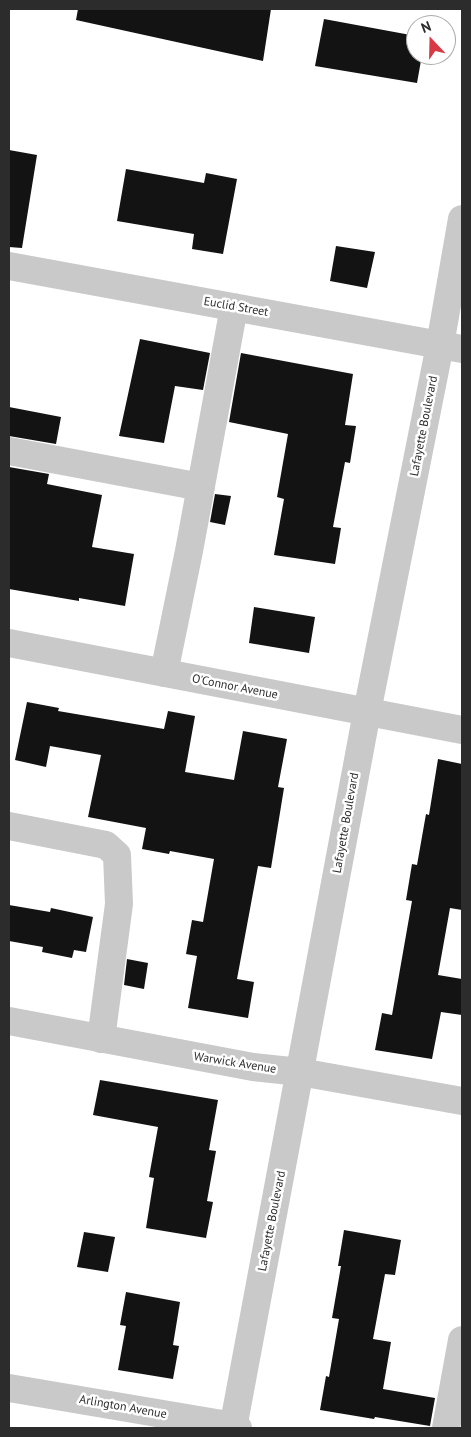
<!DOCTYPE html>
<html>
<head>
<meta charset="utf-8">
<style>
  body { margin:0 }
  #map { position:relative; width:471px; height:1437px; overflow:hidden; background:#fff; font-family:"PT Sans",sans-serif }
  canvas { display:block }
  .frame { position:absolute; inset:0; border:10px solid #2c2c2c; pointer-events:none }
  .north { position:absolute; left:406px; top:15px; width:50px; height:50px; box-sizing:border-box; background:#fff; border:1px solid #ababab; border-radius:50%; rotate:339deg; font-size:14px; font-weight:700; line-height:20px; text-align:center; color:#2c2c2c }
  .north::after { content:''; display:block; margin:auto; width:18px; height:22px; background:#d73a45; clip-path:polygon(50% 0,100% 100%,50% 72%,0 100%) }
</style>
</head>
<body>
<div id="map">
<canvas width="471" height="1437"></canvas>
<div class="frame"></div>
<div class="north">N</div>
</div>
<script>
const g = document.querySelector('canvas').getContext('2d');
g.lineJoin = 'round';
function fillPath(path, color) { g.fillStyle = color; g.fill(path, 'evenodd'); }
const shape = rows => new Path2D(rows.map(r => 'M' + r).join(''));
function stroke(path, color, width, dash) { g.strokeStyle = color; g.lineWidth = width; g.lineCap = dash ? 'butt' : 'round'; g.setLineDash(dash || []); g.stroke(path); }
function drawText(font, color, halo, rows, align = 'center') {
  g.font = font + ' "PT Sans",sans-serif'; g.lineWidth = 5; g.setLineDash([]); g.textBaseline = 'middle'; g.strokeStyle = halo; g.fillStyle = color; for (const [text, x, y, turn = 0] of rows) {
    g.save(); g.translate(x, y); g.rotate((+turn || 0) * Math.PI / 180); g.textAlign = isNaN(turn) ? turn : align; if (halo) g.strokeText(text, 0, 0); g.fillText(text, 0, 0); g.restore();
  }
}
const building = shape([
  [78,9,271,9,263,61,76,20],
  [324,19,416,36,416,55,422,55,417,83,315,66],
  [9,150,37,155,22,248,9,247],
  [126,169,204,183,206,173,237,179,223,254,192,249,194,234,117,221],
  [336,246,375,252,367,288,330,281],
  [140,339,210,353,203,390,175,386,164,443,119,436],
  [241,353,353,374,345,425,356,426,350,463,345,462,333,527,341,528,335,564,274,555,284,499,277,497,288,434,229,422],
  [9,407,61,417,56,444,9,436],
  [9,467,49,474,47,484,102,495,92,547,134,554,125,606,79,598,79,601,9,589],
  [215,494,231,496,225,525,210,522],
  [254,607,315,617,309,653,249,643],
  [27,702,59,708,58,711,164,729,168,711,195,716,185,772,234,780,243,731,287,739,278,787,284,788,271,868,258,866,237,979,254,982,248,1018,188,1008,197,956,186,954,192,920,203,922,214,859,170,851,169,854,142,849,146,828,88,817,101,755,50,746,46,767,15,760],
  [438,759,462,764,462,910,450,908,438,975,462,979,462,1015,441,1012,432,1059,375,1050,382,1013,392,1015,412,901,406,900,412,864,417,865,426,814,429,815],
  [9,905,50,912,51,908,93,917,86,952,74,950,72,958,42,952,43,947,9,941],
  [127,959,148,963,144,989,124,985],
  [100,1080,218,1100,209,1150,216,1151,207,1201,213,1202,206,1238,146,1228,154,1178,149,1177,158,1127,93,1115],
  [344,1230,401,1240,395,1275,385,1274,373,1339,391,1342,383,1389,435,1398,430,1426,375,1417,374,1419,320,1410,326,1376,329,1377,339,1319,332,1318,341,1266,338,1266],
  [84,1232,115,1237,108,1272,77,1267],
  [126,1292,180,1302,173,1345,179,1346,173,1379,118,1370,126,1326,120,1325]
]);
const minor = shape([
  [9,266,462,349],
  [9,451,201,487],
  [9,643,462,730],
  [164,673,189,551,234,307],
  [9,826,106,845,117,855,119,904,101,1039],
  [9,1021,253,1067,300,1072,462,1101],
  [9,1388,234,1426,238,1428],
  [233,1428,367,712,440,345,462,219],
  [446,1428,462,1340]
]);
const streetNames = [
  ["Euclid Street",236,307,10],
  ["Lafayette Boulevard",424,426,-79],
  ["O'Connor Avenue",235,687,11],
  ["Lafayette Boulevard",346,823,-80],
  ["Warwick Avenue",235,1063,9],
  ["Lafayette Boulevard",272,1221,-79],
  ["Arlington Avenue",123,1407,10]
];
fillPath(building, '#131313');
stroke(minor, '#c9c9c9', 28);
drawText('12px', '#2c2c2c', '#fff', streetNames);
</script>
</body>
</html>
